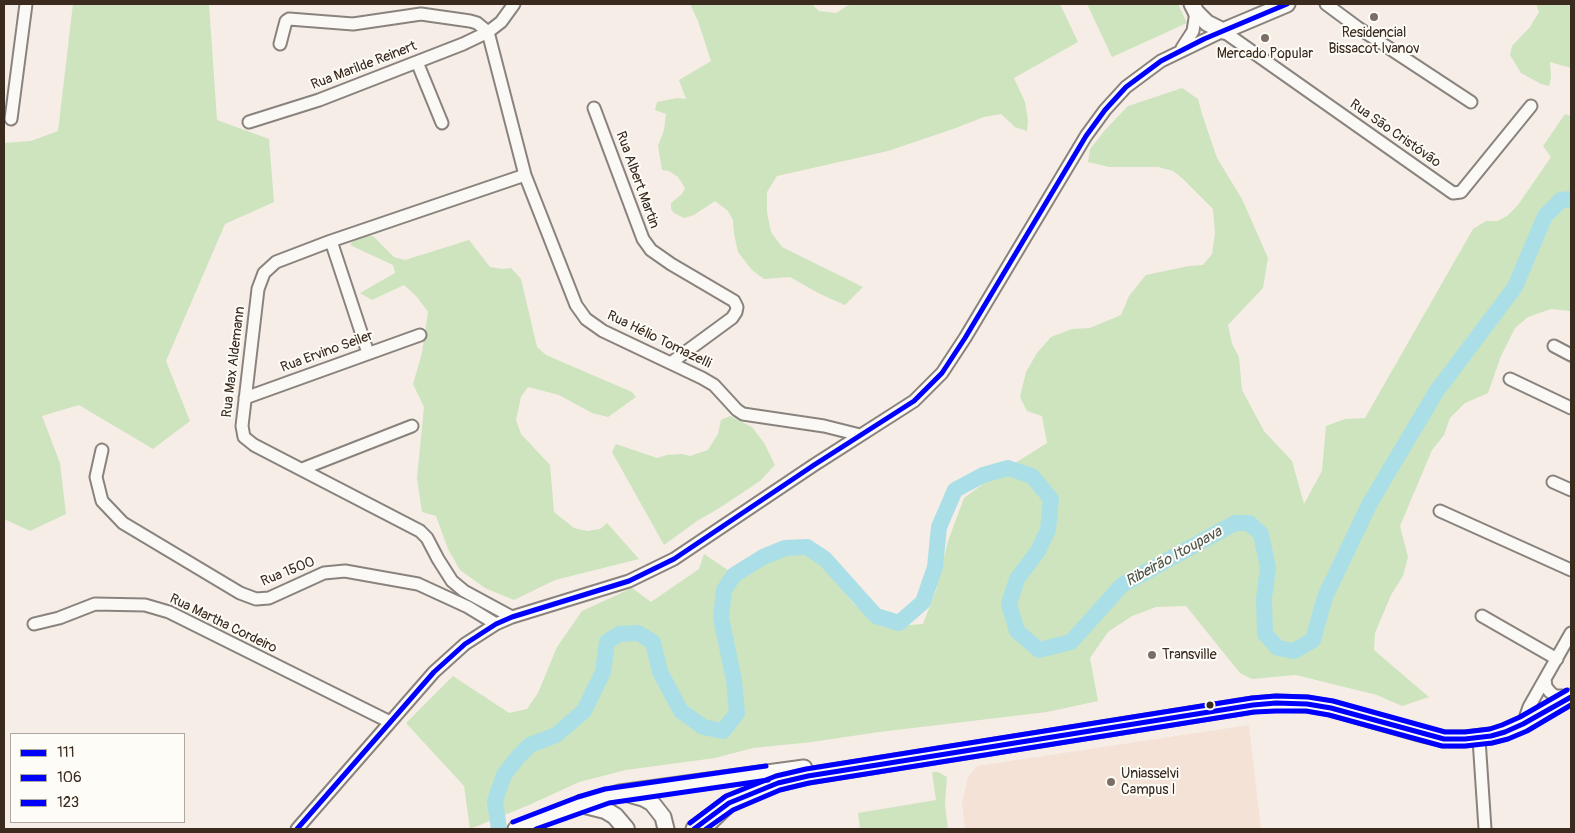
<!DOCTYPE html>
<html>
<head>
<meta charset="utf-8">
<style>
  body { margin:0 }
  #map { position:relative; width:1575px; height:833px; overflow:hidden; background:#f6ede6; font-family:Pangolin,sans-serif }
  canvas { display:block }
  .frame { position:absolute; inset:0; border:5px solid #3b2a1e; pointer-events:none }
  .legend { position:absolute; left:10px; top:733px; width:175px; height:90px; box-sizing:border-box; background:#fdfcf7; border:1px solid #afa8a0; margin:0; padding:6px 9px; list-style:none; font-size:15px; color:#3b2a1e }
  .legend li { display:flex; align-items:center; gap:10px; height:25px }
  .legend b { width:25px; border:1px solid #afa8a0 }
</style>
</head>
<body>
<div id="map">
<canvas width="1575" height="833"></canvas>
<div class="frame"></div>
<ul class="legend">
<li><b style="height:6px;background:#00f"></b>111</li>
<li><b style="height:6px;background:#00f"></b>106</li>
<li><b style="height:6px;background:#00f"></b>123</li>
</ul>
</div>
<script>
const g = document.querySelector('canvas').getContext('2d');
g.lineJoin = 'round';
function fillPath(path, color) { g.fillStyle = color; g.fill(path, 'evenodd'); }
const shape = rows => new Path2D(rows.map(r => 'M' + r).join(''));
function stroke(path, color, width, dash) { g.strokeStyle = color; g.lineWidth = width; g.lineCap = dash ? 'butt' : 'round'; g.setLineDash(dash || []); g.stroke(path); }
function drawText(font, color, halo, rows, align = 'center') {
  g.font = font + ' Pangolin,sans-serif'; g.lineWidth = 4; g.setLineDash([]); g.textBaseline = 'middle'; g.strokeStyle = halo; g.fillStyle = color; for (const [text, x, y, turn = 0] of rows) {
    g.save(); g.translate(x, y); g.rotate((+turn || 0) * Math.PI / 180); g.textAlign = isNaN(turn) ? turn : align; if (halo) g.strokeText(text, 0, 0); g.fillText(text, 0, 0); g.restore();
  }
}
const built = shape([
  [1249,725,1261,829,965,829,962,803,968,777,977,766]
]);
const green = shape([
  [73,4,209,4,217,120,269,139,274,202,225,224,166,361,190,421,153,449,79,405,42,416,60,463,66,514,30,531,4,519,4,143,31,141,58,131],
  [690,4,812,4,819,11,836,13,850,4,1060,4,1078,42,1014,78,1025,102,1028,120,1027,131,1015,127,1001,114,984,117,953,129,888,151,777,176,767,192,767,212,771,232,782,247,863,287,845,305,820,294,790,277,764,279,752,270,738,252,734,234,733,220,728,211,715,201,694,215,684,218,674,213,671,209,671,203,682,194,685,188,678,177,669,171,662,170,658,146,664,130,666,114,655,110,657,102,677,98,686,99,679,80,711,61,698,21],
  [1087,4,1178,4,1187,23,1112,57],
  [1536,4,1571,4,1571,68,1550,62,1551,78,1549,86,1541,84,1521,73,1510,55,1512,46,1530,27,1539,12],
  [1182,88,1198,99,1202,114,1217,158,1242,199,1268,258,1263,288,1228,325,1232,344,1239,357,1242,390,1264,431,1292,461,1304,504,1322,471,1326,426,1345,419,1365,418,1473,229,1486,221,1497,221,1507,216,1518,205,1551,157,1543,146,1565,114,1571,116,1571,311,1551,309,1528,317,1515,328,1501,356,1488,393,1465,403,1450,418,1444,435,1432,450,1400,526,1408,557,1403,576,1391,595,1375,633,1374,650,1429,697,1402,706,1377,695,1296,675,1252,679,1240,673,1186,606,1156,607,1132,616,1108,632,1090,658,1098,701,1047,712,879,732,812,742,753,748,715,758,626,770,579,782,529,805,470,829,464,786,406,723,453,676,509,713,527,709,538,693,557,647,582,611,632,588,651,602,699,569,704,554,741,579,746,573,776,554,794,552,811,556,826,567,853,603,883,627,923,624,936,590,948,541,964,498,990,479,1047,443,1042,416,1027,411,1020,397,1026,372,1037,353,1051,337,1072,329,1090,328,1121,315,1129,296,1146,275,1189,266,1203,265,1212,254,1215,233,1213,209,1182,178,1173,171,1158,167,1109,167,1088,162,1090,149,1105,130,1128,106],
  [357,236,373,236,394,257,405,260,469,240,490,267,502,269,511,268,521,279,537,347,546,355,632,392,636,397,608,417,592,413,559,395,528,387,521,397,516,420,521,434,550,465,554,512,574,528,587,531,600,529,607,523,639,559,555,580,514,600,485,588,460,570,448,549,436,516,422,512,417,478,424,407,413,384,422,353,428,312,417,297,404,285,372,300,360,293,395,273,393,265,350,245],
  [730,416,752,427,764,443,775,465,760,481,721,507,697,521,664,545,612,452,616,444,657,458,667,455,682,454,690,456,708,450,718,434,721,420],
  [932,772,938,772,947,777,945,804,948,829,860,829,858,813,936,800]
]);
const river = shape([
  [499,829,495,801,504,775,518,757,530,745,556,735,584,711,603,672,607,642,619,634,638,633,653,642,660,672,681,711,703,727,723,731,737,713,734,680,721,618,724,590,734,575,763,557,785,548,807,547,825,559,876,616,899,623,923,602,935,567,939,527,955,490,983,475,1008,468,1032,476,1051,499,1048,530,1038,551,1017,579,1009,604,1017,631,1039,650,1071,642,1122,585,1235,523,1249,523,1261,534,1268,568,1264,598,1265,634,1278,648,1294,651,1313,640,1325,597,1370,503,1436,392,1515,287,1545,216,1561,200,1571,199]
]);
const minor = shape([
  [1326,4,1357,27,1471,102],
  [488,32,525,175,576,305,586,319,603,331,702,378,714,385,737,410,743,414,824,426,860,435],
  [280,44,286,21,289,19,353,24,421,14,470,21,477,23,488,32],
  [1182,48,1193,31,1196,12],
  [417,62,442,123],
  [594,108,643,239,651,250,671,264,734,301,737,307,736,312,732,318,672,362],
  [11,119,26,4],
  [249,122,319,100,463,44,488,32,501,22,514,4],
  [331,241,368,353],
  [1554,346,1571,355],
  [1510,379,1571,408],
  [245,398,420,335],
  [102,450,96,477,102,501,123,523,240,593,256,599,269,598,324,573,345,571,418,584,468,607,496,624],
  [302,469,412,426],
  [1553,482,1571,490],
  [1440,511,1571,570],
  [1482,616,1557,659],
  [512,617,464,591,452,581,438,559,427,538,420,531,254,445,244,437,242,426,258,289,264,273,276,262,331,241,525,175],
  [34,624,59,618,95,604,145,605,169,612,390,722],
  [1545,679,1546,687,1550,692,1555,696,1571,696],
  [1523,724,1529,707,1571,633],
  [1479,739,1485,829],
  [297,829,434,672,465,644,496,624,512,617,629,581,674,559,814,465,914,401,942,373,965,338,1086,136,1105,110,1126,87,1161,61,1223,31,1453,193,1461,192,1531,106]
]);
const major = shape([
  [1192,4,1196,12,1207,23,1223,31,1287,4],
  [629,794,643,798,652,803,663,817,666,829],
  [516,829,581,804,620,793,804,768],
  [694,829,729,803,778,783,808,776,1253,705,1276,703,1307,704,1331,708,1423,734,1444,739,1465,739,1491,736,1505,732,1523,724,1571,697]
]);
const highway = shape([
  [581,804,605,810,615,816,626,829],
  [702,829,729,803]
]);
const bus1 = shape([
  [297,829,434,672,465,644,496,624,512,617,629,581,674,559,814,465,914,401,942,373,965,338,1086,136,1105,110,1126,87,1161,61,1204,39,1287,4],
  [694,829,729,803,778,783,808,776,1253,705,1276,703,1307,704,1331,708,1444,739,1465,739,1491,736,1505,732,1523,724,1571,697]
]);
const bus2 = shape([
  [536,829,609,803,768,780],
  [706,829,733,810,780,790,809,783,1254,712,1276,711,1306,711,1329,715,1442,746,1465,746,1492,743,1508,739,1527,731,1571,705]
]);
const bus3 = shape([
  [513,822,578,797,605,789,766,766],
  [690,823,726,796,776,776,806,769,1252,698,1276,696,1308,697,1333,701,1445,732,1465,732,1490,729,1502,725,1520,717,1567,690]
]);
const markers = [
  [1374,17,5,"#7c6e64"],
  [1265,38,5,"#7c6e64"],
  [1152,655,5,"#7c6e64"],
  [1210,705,4.5,"#3b2a1e"],
  [1111,782,5,"#7c6e64"]
];
const poiNames = [
  ["Residencial",1374,33],
  ["Bissacot Ivanov",1374,49],
  ["Mercado Popular",1265,54],
  ["Transville",1162,655,"left"],
  ["Uniasselvi",1121,774,"left"],
  ["Campus I",1121,790,"left"]
];
const streetNames = [
  ["Rua Marilde Reinert",364,66,-21],
  ["Rua São Cristóvão",1395,134,35],
  ["Rua Albert Martin",637,180,70],
  ["Rua Hélio Tomazelli",659,340,26],
  ["Rua Ervino Seiler",327,352,-20],
  ["Rua Max Aldemann",234,362,-83],
  ["Rua 1500",288,572,-22],
  ["Rua Martha Cordeiro",223,624,26]
];
const waterNames = [
  ["Ribeirão Itoupava",1174,557,-29]
];
fillPath(built, '#f5e2d6');
fillPath(green, '#cde4be');
stroke(river, '#abdfe7', 16);
stroke(minor, '#8a837d', 15);
stroke(major, '#8a837d', 19);
stroke(highway, '#8a837d', 20);
stroke(minor, '#faf9f6', 11);
stroke(major, '#faf9f6', 15);
stroke(highway, '#faf9f6', 16);
stroke(bus1, '#00f', 5);
stroke(bus2, '#00f', 5);
stroke(bus3, '#00f', 5);
for (const [x, y, r, color] of markers) { const dot = new Path2D(); dot.arc(x, y, r, 0, 2 * Math.PI); g.fillStyle = color; g.fill(dot); stroke(dot, '#fdfcf7', 2); }
drawText('14px', '#3b2a1e', '#fdfcf7', poiNames);
drawText('14px', '#3b2a1e', '#fdfcf7', streetNames);
drawText('italic 15px', '#4f5650', '#fdfcf7', waterNames);
</script>
</body>
</html>
